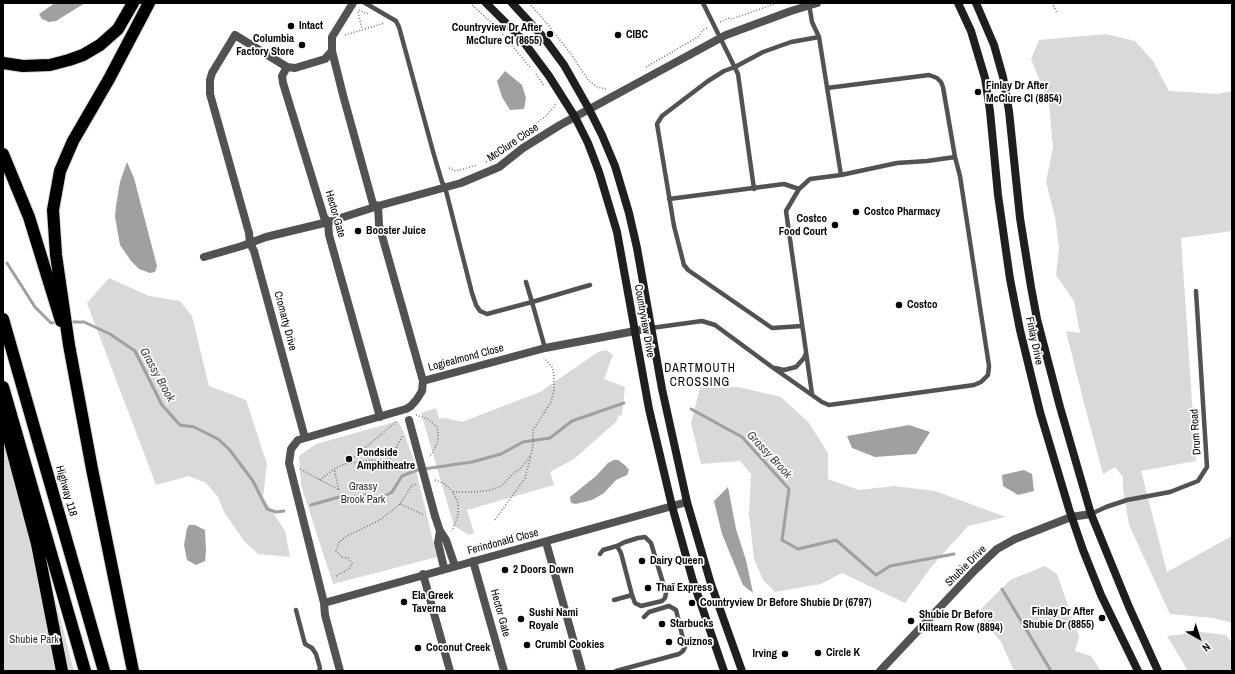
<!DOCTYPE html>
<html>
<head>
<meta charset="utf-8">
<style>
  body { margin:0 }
  #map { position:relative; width:1235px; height:674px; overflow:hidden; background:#fff; font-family:"Archivo Narrow",sans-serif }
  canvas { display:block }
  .frame { position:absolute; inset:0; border:4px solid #000; pointer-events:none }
  .north { position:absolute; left:1179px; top:618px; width:40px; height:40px; -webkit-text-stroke:3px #fff; paint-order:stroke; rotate:141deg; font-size:11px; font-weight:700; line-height:16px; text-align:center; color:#000 }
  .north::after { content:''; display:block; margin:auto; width:14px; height:18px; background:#000; clip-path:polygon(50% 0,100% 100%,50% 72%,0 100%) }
</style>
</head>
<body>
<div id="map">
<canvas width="1235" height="674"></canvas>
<div class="frame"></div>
<div class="north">N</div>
</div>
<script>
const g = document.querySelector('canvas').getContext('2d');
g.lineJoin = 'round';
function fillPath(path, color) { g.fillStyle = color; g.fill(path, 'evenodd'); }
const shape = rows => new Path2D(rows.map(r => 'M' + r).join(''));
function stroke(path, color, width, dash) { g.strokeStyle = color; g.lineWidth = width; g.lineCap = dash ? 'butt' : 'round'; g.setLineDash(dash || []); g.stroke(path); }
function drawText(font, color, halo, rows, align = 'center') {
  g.font = font + ' "Archivo Narrow",sans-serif'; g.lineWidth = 3.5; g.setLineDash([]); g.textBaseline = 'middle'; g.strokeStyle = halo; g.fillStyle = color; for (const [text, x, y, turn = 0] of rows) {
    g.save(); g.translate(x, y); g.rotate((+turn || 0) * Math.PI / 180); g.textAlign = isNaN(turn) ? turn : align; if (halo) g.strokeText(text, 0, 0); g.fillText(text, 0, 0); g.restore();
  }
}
const green = shape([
  [1106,34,1135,41,1153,61,1169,91,1218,94,1232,91,1232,231,1181,238,1196,461,1141,471,1167,572,1232,536,1232,623,1214,618,1170,614,1129,525,1123,489,1123,477,1115,467,1103,474,1084,403,1066,331,1080,333,1074,301,1056,275,1059,248,1055,217,1046,182,1053,147,1049,104,1031,59,1039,40],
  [109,278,149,296,180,301,192,316,209,386,246,400,267,464,263,497,285,531,290,557,258,554,244,541,224,512,218,497,206,483,189,476,156,485,87,303],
  [606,350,613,355,604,379,625,387,622,415,618,416,617,421,574,459,550,472,554,485,467,510,474,533,469,535,454,526,421,413,436,408,439,419,446,418,462,422,540,392,598,352],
  [3,386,13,437,74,671,3,671],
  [738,387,781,397,809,423,828,453,828,479,859,490,894,486,935,491,1006,517,968,526,932,566,905,603,842,573,821,584,775,592,763,580,754,559,749,514,751,474,740,461,701,464,691,423,700,388],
  [398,421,404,433,413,458,437,557,333,584,301,485,299,456,316,444],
  [1045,566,1057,574,1079,637,1075,651,1091,656,1101,671,1014,671,1001,642,977,613,1010,580],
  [1201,632,1226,635,1232,643,1232,671,1188,671,1167,636]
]);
const water = shape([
  [55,3,85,3,56,21,49,22,42,19,39,14],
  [505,71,522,85,526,98,524,109,510,110,502,97,497,81],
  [127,162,134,178,157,266,155,272,150,273,139,269,131,261,120,245,115,217,116,206,120,182],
  [909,425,930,432,916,454,875,457,852,448,847,436],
  [614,460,618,460,626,466,629,470,627,475,616,480,604,493,592,500,576,504,571,503,570,497,596,476,608,463],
  [1024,470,1032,474,1034,491,1018,495,1003,486,1002,475],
  [728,487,736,529,746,560,753,593,743,585,722,534,714,501],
  [189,525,195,525,205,530,206,551,205,561,196,565,187,560,184,545,187,528]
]);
const stream = shape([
  [7,263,35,307,51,323,59,322],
  [68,322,84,322,110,334,135,351,162,405,180,425,194,427,218,439,229,449,253,481,267,509,276,512,284,511],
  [691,409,742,437,789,489,782,540,798,549,836,540,876,575,890,566,954,554],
  [311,505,339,497,354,497,366,495,381,498,392,492,402,476,417,470,472,462,501,454,523,442,550,438,572,421,624,403],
  [1002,589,1051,671]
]);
const path = shape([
  [470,3,498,29,530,67],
  [529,3,545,21,571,54,588,80,597,87,606,89],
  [1052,3,1057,13],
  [359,10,367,14,368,13],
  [358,12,362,29],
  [720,22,729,18,730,19,732,19,777,3],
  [345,35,385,23],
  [646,67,698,37,703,30,707,28],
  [536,74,544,86],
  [486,162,498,155,519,136,545,117,555,106,555,103],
  [449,168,456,171,477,165],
  [416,415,428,419,437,427,438,433,438,441,433,452,429,457],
  [389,461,403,435],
  [347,463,397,421],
  [300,469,339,490,334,469],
  [320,480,334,469,345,464,358,462,370,460,407,464,412,463],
  [435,480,443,483,453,492,458,503,458,516,452,531],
  [453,492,474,492,491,490,501,486,512,475,524,465,531,454,533,445,533,430,551,402,554,390,554,375,552,367,544,358],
  [400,504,424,515],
  [495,520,525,478,531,456],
  [336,576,350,568,352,563,348,558,342,557,336,551,339,542,347,536,380,520,400,504,412,485,418,484]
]);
const lane = shape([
  [365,3,396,21,399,27,434,155,442,182,445,187,472,293,476,305,480,311,487,314,532,302,545,348],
  [703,3,738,74,754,189],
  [809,4,812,22,819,37,841,175],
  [669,199,784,184,799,189],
  [526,282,532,302,590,285],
  [802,326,772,328,688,270,684,265,674,226,657,124,662,116,708,81,724,71,735,67,763,52,791,42,819,37],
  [651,328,702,321,715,325,772,367,822,402,829,405,974,385,981,382,988,375,989,366,960,176,955,157,943,87,941,82,937,78,929,75,827,88],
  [775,368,784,370,796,367,804,358,806,353],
  [812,394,786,211,799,189,810,179,841,175,897,163,927,161,955,157],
  [1091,514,1106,507,1127,500,1170,492,1198,481,1207,467,1196,291],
  [600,554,603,550,617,546,625,542,638,538,645,537,651,543,666,593,665,598,662,601,641,606,635,603,632,595,621,553,617,546],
  [614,600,632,595],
  [296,610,305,644,312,648,316,654,320,668,319,671],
  [616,671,679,654,683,651,685,647,676,610,669,606,649,612,644,617]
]);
const street = shape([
  [332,51,343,95,373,204,378,206,379,225,423,381,422,391,417,399,411,406,406,409,298,440,291,449,289,463,324,603,325,615,340,671],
  [287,67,282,76,283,83,324,217,328,222,329,235,380,417],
  [204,257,242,246,266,237,328,222,378,206,461,183,499,167,523,148,560,125,726,35,791,11,817,3],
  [423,381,545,348,651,328],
  [305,438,254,251,250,243,249,233,210,94,210,80,212,73,235,35,287,67,295,68,325,59,332,51,332,37,353,3],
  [435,516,440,531,446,540,455,566],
  [440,531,438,543,444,568],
  [546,542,582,671],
  [473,561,504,671],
  [423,574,450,671],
  [324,603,687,502],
  [880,671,974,571,997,549,1015,539,1071,517,1091,514]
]);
const secondary = shape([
  [486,3,520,37,549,76,575,117,588,143,599,172,617,232,649,409,672,506,693,581,724,671],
  [512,3,544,38,564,65,589,109,602,135,615,166,629,213,637,248,662,389,687,502,711,584,742,671],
  [958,3,971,31,985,78,990,111,998,195,1010,279,1020,330,1040,412,1069,509,1083,550,1101,595,1138,671],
  [976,3,994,45,1003,77,1009,111,1020,218,1031,287,1037,319,1060,407,1091,514,1129,607,1158,671]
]);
const highway = shape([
  [3,63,23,66,50,65,69,60,83,55,100,45,118,29,133,3],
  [3,154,29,217,61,321],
  [3,319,104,671],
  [3,387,85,671],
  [3,416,37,544,62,671],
  [133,671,92,469,69,345,56,255,53,210,60,171,73,141,109,79,149,3]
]);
const streetBridge = shape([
  [409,420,435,516]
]);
const markers = [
  [291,26,4,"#000"],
  [550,34,4,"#000"],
  [618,35,4,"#000"],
  [302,45,4,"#000"],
  [978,92,4,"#000"],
  [856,212,4,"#000"],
  [835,225,4,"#000"],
  [358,231,4,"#000"],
  [899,305,4,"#000"],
  [349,459,4,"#000"],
  [642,561,4,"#000"],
  [505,570,4,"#000"],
  [648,588,4,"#000"],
  [404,602,4,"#000"],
  [692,603,4,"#000"],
  [1102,618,4,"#000"],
  [521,619,4,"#000"],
  [911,621,4,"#000"],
  [662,624,4,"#000"],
  [669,642,4,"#000"],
  [527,645,4,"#000"],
  [418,648,4,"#000"],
  [818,653,4,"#000"],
  [785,654,4,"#000"]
];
const poiNames = [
  ["Intact",299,26],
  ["Countryview Dr After",542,28,"right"],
  ["McClure Cl (8655)",542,41,"right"],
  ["CIBC",626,35],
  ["Columbia",294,39,"right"],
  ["Factory Store",294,52,"right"],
  ["Finlay Dr After",986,86],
  ["McClure Cl (8854)",986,99],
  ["Costco Pharmacy",864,212],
  ["Costco",827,219,"right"],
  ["Food Court",827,232,"right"],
  ["Booster Juice",366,231],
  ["Costco",907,305],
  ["Pondside",357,453],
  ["Amphitheatre",357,466],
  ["Dairy Queen",650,561],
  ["2 Doors Down",513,570],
  ["Thaï Express",656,588],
  ["Ela Greek",412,596],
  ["Taverna",412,609],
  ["Countryview Dr Before Shubie Dr (6797)",700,603],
  ["Finlay Dr After",1094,612,"right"],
  ["Shubie Dr (8855)",1094,625,"right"],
  ["Sushi Nami",529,613],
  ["Royale",529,626],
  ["Shubie Dr Before",919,615],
  ["Kiltearn Row (8894)",919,628],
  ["Starbucks",670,624],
  ["Quiznos",677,642],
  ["Crumbl Cookies",535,645],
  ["Coconut Creek",426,648],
  ["Circle K",826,653],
  ["Irving",777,654,"right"]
];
const streetNames = [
  ["McClure Close",513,143,-34],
  ["Hector Gate",335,214,74],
  ["Cromarty Drive",285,321,75],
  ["Countryview Drive",644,321,80],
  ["Finlay Drive",1034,341,78],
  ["Logiealmond Close",466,358,-15],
  ["Drum Road",1196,432,-94],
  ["Highway 118",66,491,74],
  ["Ferindonald Close",503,542,-15],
  ["Shubie Drive",966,566,-45],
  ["Hector Gate",500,613,75]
];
const parkNames = [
  ["Grassy",363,487],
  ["Brook Park",363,500],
  ["Shubie Park",34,640]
];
const neighbourhoodNames = [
  ["DARTMOUTH",700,369],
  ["CROSSING",700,383]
];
const waterNames = [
  ["Grassy Brook",157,375,61],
  ["Grassy Brook",769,455,47]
];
fillPath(green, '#d9d9d9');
fillPath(water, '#a0a0a0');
stroke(stream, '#a0a0a0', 3);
stroke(highway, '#dbdbdb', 14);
stroke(path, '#747474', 1.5, [1, 2]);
stroke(lane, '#525252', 4.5);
stroke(street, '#525252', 8);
stroke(secondary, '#1f1f1f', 8);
stroke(highway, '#000', 12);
stroke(streetBridge, '#525252', 8);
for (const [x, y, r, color] of markers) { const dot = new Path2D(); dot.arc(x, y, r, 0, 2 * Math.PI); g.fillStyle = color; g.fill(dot); stroke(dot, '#fff', 1.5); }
drawText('bold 11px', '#000', '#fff', poiNames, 'left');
drawText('11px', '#000', '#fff', streetNames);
drawText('11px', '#303030', '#fff', parkNames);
g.letterSpacing = '1px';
drawText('12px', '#000', '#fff', neighbourhoodNames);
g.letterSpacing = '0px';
drawText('italic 12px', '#414141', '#fff', waterNames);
</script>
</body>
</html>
